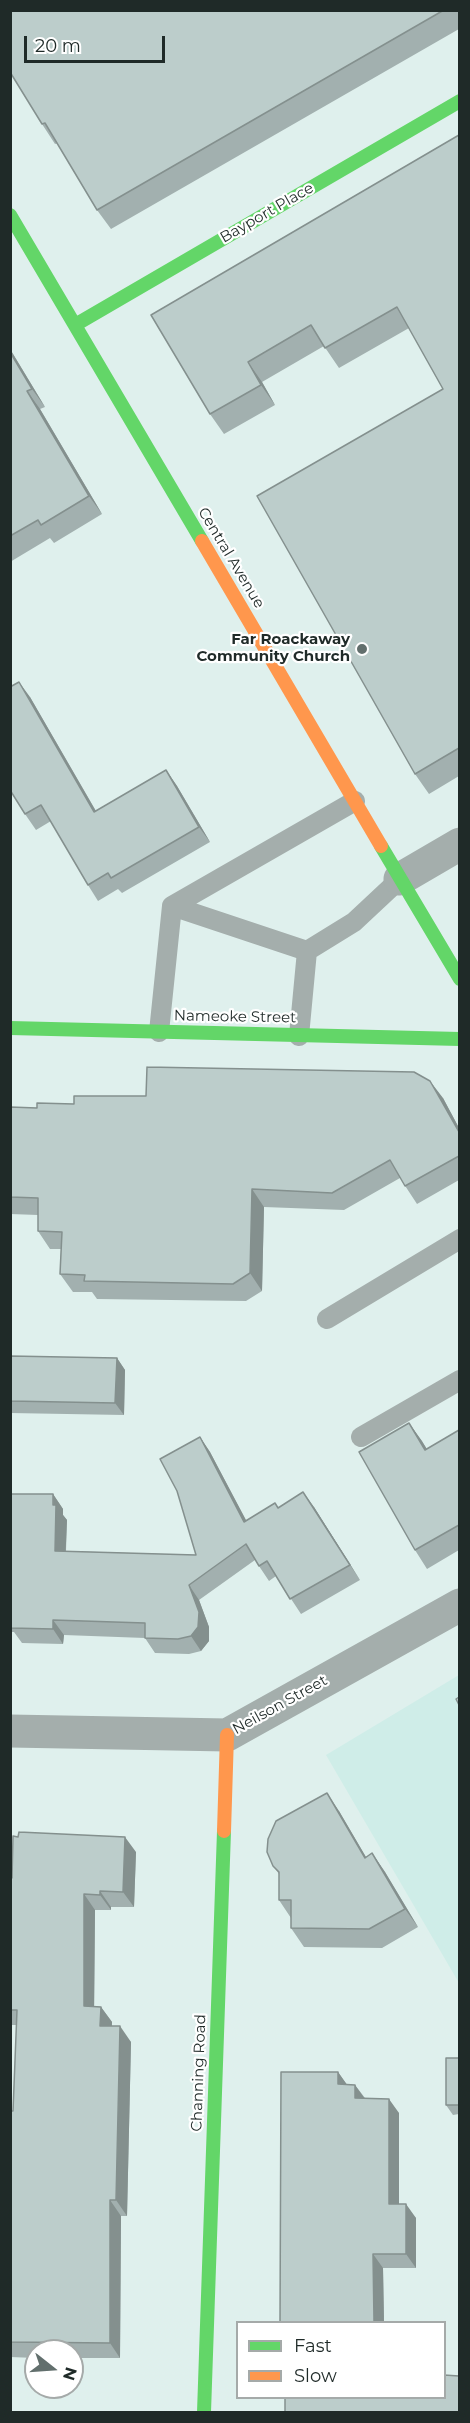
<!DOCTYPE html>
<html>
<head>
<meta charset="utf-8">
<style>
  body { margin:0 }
  #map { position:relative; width:470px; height:2423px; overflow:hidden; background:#dff0ed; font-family:Montserrat,sans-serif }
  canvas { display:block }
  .frame { position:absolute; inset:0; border:12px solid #1f2a28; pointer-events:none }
  .legend { position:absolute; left:236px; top:2321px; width:210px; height:78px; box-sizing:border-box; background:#fff; border:2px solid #a5aaa9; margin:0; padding:8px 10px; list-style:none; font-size:18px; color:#1f2a28 }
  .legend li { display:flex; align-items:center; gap:12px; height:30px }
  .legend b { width:30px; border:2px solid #a5aaa9 }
  .north { position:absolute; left:24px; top:2339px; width:60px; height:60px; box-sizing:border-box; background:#fff; border:2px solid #a5aaa9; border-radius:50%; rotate:107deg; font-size:16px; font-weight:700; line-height:24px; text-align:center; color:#1f2a28 }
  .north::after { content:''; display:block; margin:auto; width:21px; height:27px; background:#626f6d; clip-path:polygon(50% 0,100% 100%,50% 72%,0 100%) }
  .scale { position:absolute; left:24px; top:36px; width:141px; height:27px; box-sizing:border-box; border:3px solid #1f2a28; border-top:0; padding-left:8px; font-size:18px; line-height:21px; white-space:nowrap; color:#1f2a28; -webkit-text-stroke:4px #fff; paint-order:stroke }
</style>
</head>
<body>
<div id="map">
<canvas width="470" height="2423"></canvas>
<div class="frame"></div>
<ul class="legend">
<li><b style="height:8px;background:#63d668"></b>Fast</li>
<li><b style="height:8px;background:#ff974d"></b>Slow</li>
</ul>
<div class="north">N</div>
<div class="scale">20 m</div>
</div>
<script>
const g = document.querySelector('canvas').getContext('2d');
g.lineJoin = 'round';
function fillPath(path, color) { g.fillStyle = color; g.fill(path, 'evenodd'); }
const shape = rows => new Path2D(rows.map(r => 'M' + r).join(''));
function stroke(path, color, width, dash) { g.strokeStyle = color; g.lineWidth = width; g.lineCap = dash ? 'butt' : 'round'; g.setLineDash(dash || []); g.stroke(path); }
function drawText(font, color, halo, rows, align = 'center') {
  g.font = font + ' Montserrat,sans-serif'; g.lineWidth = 4.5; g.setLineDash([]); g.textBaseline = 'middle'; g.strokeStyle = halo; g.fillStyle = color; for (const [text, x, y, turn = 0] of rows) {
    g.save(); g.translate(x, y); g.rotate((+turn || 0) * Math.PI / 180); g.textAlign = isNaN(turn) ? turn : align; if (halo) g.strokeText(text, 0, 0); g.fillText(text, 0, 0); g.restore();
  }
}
const built = shape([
  [459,1675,459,1983,326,1755]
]);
const lane = shape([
  [172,906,307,951],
  [159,1032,172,906,355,801],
  [299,1036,307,951,354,922,400,879],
  [327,1319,460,1239],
  [361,1437,460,1380]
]);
const street = shape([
  [400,879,460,844],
  [10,1731,227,1735,460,1605]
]);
const fast = shape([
  [10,215,202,541],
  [75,325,460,101],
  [381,846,460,979],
  [10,1028,460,1039],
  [204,2412,224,1831]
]);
const slow = shape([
  [202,541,381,846],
  [224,1831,227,1735]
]);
const wall = shape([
  [10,10,459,10,459,29,111,229,97,210,58,143,55,144,42,124],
  [459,135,459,776,429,794,415,774,443,389,409,328,339,368,324,346,262,382,275,405,224,434,210,414,151,315],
  [10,349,45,407,40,409,102,514,54,543,50,538,10,562],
  [30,697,96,811,166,770,177,786,210,842,122,893,118,889,98,901,88,885,51,821,36,830,25,814],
  [443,1098,459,1128,459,1180,417,1204,400,1178,344,1210,264,1207,262,1291,246,1301,97,1299,92,1292,73,1292,60,1274,61,1249,50,1249,38,1231,38,1215,10,1214,10,1107,37,1108,74,1104],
  [10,1356,117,1358,125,1370,124,1415,10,1413],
  [409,1423,427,1449,459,1430,459,1550,427,1569,415,1550],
  [200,1437,210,1452,246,1521,275,1503,279,1508,314,1507,360,1580,301,1614,276,1576,269,1581,255,1560,199,1600,209,1627,209,1641,201,1651,189,1654,155,1653,145,1638,64,1635,63,1644,22,1643,14,1632,10,1632,10,1494,53,1494,63,1509,63,1515,67,1520,66,1551,196,1555],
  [339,1811,366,1857,372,1853,385,1872,418,1927,382,1948,304,1947,291,1928,291,1918,279,1900,279,1874,273,1866],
  [136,1852,134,1907,111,1907,111,1910,95,1910,94,2006,101,2007,112,2022,112,2026,131,2042,127,2216,121,2216,120,2358,72,2358,72,2351,36,2351,36,2358,10,2357,10,2111,13,2111,17,2025,10,2025,10,1878],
  [459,2058,459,2114,453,2115,446,2105],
  [338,2072,347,2085,355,2085,365,2098,399,2113,399,2204,416,2218,416,2268,383,2268,384,2322]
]);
const shadedWall = shape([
  [10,349,45,407,32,389,10,352],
  [248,362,262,382,275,405,261,385],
  [27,391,40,409,102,514,89,496],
  [19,682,30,697,105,827,94,812],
  [166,770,177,786,210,842,199,827],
  [430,1081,443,1098,459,1128,459,1132],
  [252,1189,264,1207,262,1291,250,1273],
  [117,1358,125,1370,124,1415,115,1403],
  [409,1423,422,1441,438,1468,425,1450],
  [200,1437,210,1452,255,1537,244,1522],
  [303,1492,314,1507,360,1580,350,1565],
  [53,1494,63,1509,63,1515,67,1520,65,1566,55,1551],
  [189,1585,199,1600,209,1627,209,1641,201,1651,191,1636],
  [53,1620,64,1635,63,1644,53,1629],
  [327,1793,339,1811,377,1876,365,1858],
  [125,1837,136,1852,134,1907,123,1892],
  [372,1853,385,1872,418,1927,405,1909],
  [100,1891,111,1907,111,1910,100,1895],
  [84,1894,95,1910,94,2022,84,2006],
  [101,2007,112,2022,111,2041,100,2026],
  [120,2026,131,2042,127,2216,116,2200],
  [338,2072,348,2086,338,2084],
  [355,2085,365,2099,355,2098],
  [389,2099,399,2113,399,2218,389,2204],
  [110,2200,121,2216,120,2358,110,2343],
  [406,2204,416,2218,416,2268,406,2254],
  [373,2254,383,2268,384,2322,374,2322]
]);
const building = shape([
  [10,10,444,10,97,210,45,123,42,124,10,72,10,10],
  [459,135,459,748,415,774,257,496,443,389,397,307,325,348,311,325,248,362,261,385,210,414,151,315,459,135],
  [10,352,32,389,27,391,89,496,41,525,38,520,10,536,10,352],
  [19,682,94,812,166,770,199,827,111,878,108,873,88,885,41,805,25,814,10,790,10,687,19,682],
  [147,1067,414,1072,430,1081,459,1132,459,1156,405,1186,390,1160,332,1193,252,1189,250,1273,233,1284,84,1281,85,1275,60,1274,62,1232,38,1231,38,1198,10,1197,10,1107,37,1108,37,1103,74,1104,74,1096,146,1096,147,1067],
  [10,1356,117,1358,115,1403,10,1401,10,1356],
  [409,1423,425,1450,459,1430,459,1525,415,1550,359,1452,409,1423],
  [200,1437,244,1522,275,1503,278,1508,303,1492,350,1565,290,1599,267,1561,259,1566,246,1544,189,1585,199,1612,198,1627,191,1636,178,1639,145,1638,145,1623,53,1620,53,1629,11,1628,10,1494,53,1494,53,1505,56,1505,55,1551,196,1555,177,1491,160,1459,200,1437],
  [459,1697,459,1705,456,1699,459,1697],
  [327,1793,365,1858,372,1853,405,1909,369,1929,291,1928,291,1900,279,1900,279,1872,273,1866,267,1852,268,1839,276,1821,327,1793],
  [19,1832,125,1837,123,1892,100,1891,100,1895,84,1894,84,2006,101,2007,100,2026,120,2026,116,2200,110,2200,110,2343,10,2342,10,2111,13,2111,17,2010,10,2010,10,1878,12,1878,13,1836,18,1837,19,1832],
  [446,2058,459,2058,459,2105,446,2105,446,2058],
  [281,2072,338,2072,338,2084,355,2085,355,2098,389,2099,389,2204,406,2204,406,2254,373,2254,374,2322,280,2322,281,2072],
  [444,2375,459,2376,459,2412,285,2412,285,2397,444,2397,444,2375]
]);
const markers = [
  [362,649,6,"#626f6d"]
];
const streetNames = [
  ["Bayport Place",267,213,-30],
  ["Central Avenue",231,558,59],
  ["Nameoke Street",235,1017,1],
  ["Neilson Street",280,1705,-29],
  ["Channing Road",199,2073,-88]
];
const poiNames = [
  ["Far Roackaway",350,640],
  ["Community Church",350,657]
];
fillPath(built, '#cfede8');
stroke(lane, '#a4aeac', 20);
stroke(street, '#a4aeac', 33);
stroke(fast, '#63d668', 14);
stroke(slow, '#ff974d', 14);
fillPath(wall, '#a2b0af');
fillPath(shadedWall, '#84908e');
fillPath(building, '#bccdcb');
stroke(building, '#84908e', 1.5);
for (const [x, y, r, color] of markers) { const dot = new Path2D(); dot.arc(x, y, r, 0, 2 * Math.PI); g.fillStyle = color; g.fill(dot); stroke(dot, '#fff', 2); }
drawText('15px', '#1f2a28', '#fff', streetNames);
drawText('bold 15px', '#1f2a28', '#fff', poiNames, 'right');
</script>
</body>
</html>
